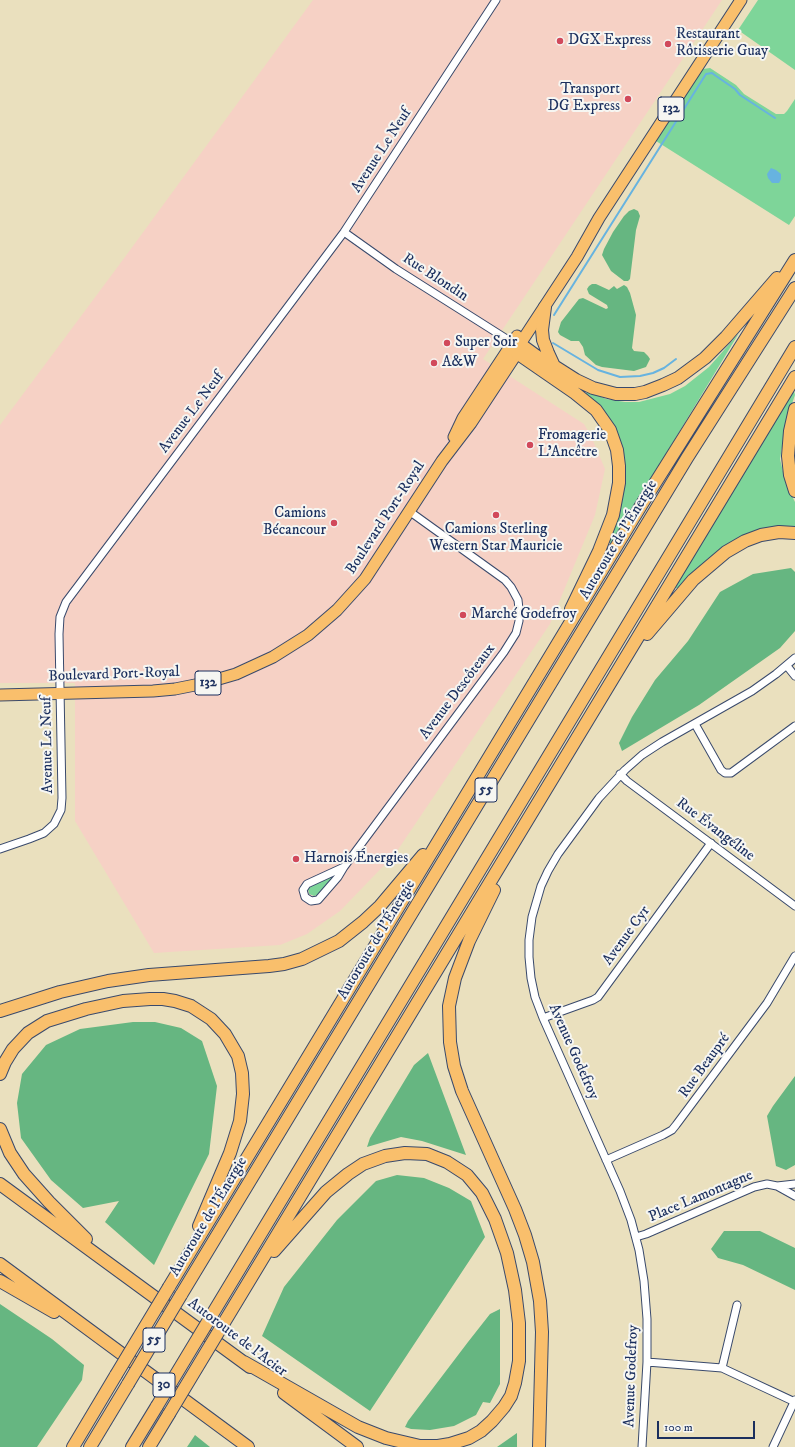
<!DOCTYPE html>
<html>
<head>
<meta charset="utf-8">
<style>
  body { margin:0 }
  #map { position:relative; width:795px; height:1447px; overflow:hidden; background:#eae0be; font-family:"IM FELL DW Pica",serif }
  canvas { display:block }
  .scale { position:absolute; left:657px; top:1421px; width:98px; height:18px; box-sizing:border-box; border:2px solid #1b2f5e; border-top:0; padding-left:5px; font-size:12px; line-height:14px; white-space:nowrap; color:#1b2f5e; -webkit-text-stroke:3px #f6f6f2; paint-order:stroke }
</style>
</head>
<body>
<div id="map">
<canvas width="795" height="1447"></canvas>
<div class="scale">100 m</div>
</div>
<script>
const g = document.querySelector('canvas').getContext('2d');
g.lineJoin = 'round';
function fillPath(path, color) { g.fillStyle = color; g.fill(path, 'evenodd'); }
const shape = rows => new Path2D(rows.map(r => 'M' + r).join(''));
function stroke(path, color, width, dash) { g.strokeStyle = color; g.lineWidth = width; g.lineCap = dash ? 'butt' : 'round'; g.setLineDash(dash || []); g.stroke(path); }
function drawText(font, color, halo, rows, align = 'center') {
  g.font = font + ' "IM FELL DW Pica",serif'; g.lineWidth = 4; g.setLineDash([]); g.textBaseline = 'middle'; g.strokeStyle = halo; g.fillStyle = color; for (const [text, x, y, turn = 0] of rows) {
    g.save(); g.translate(x, y); g.rotate((+turn || 0) * Math.PI / 180); g.textAlign = isNaN(turn) ? turn : align; if (halo) g.strokeText(text, 0, 0); g.fillText(text, 0, 0); g.restore();
  }
}
const built = shape([
  [313,0,722,0,483,359,584,424,591,436,605,469,595,515,550,624,395,854,340,911,307,934,280,945,154,953,75,821,75,683,0,683,0,425,125,257]
]);
const green = shape([
  [758,0,795,0,795,70,738,30],
  [710,68,736,85,744,94,776,114,784,114,787,111,795,99,795,216,789,225,656,141,703,69],
  [739,333,612,543,609,543,608,542,621,455,585,396,586,393,589,392,606,399,625,402,639,402,670,394,685,386,709,367],
  [792,391,794,391,795,395,787,418,780,459,786,484,795,502,795,528,790,527,766,529,679,588,675,588,675,586],
  [336,875,322,891,317,895,314,896,309,894,308,889,311,886]
]);
const forest = shape([
  [634,209,638,211,640,216,636,230,630,279,628,281,624,281,611,271,602,255,604,249,613,232,624,216,629,211],
  [592,284,596,284,609,290,614,286,617,289,624,285,627,287,630,293,636,315,632,348,634,351,644,352,648,356,650,359,646,367,634,371,602,367,596,365,585,355,583,347,579,341,571,341,560,335,558,332,561,322,579,299,583,298,606,309,608,308,607,305,589,294,587,289,589,286],
  [791,568,795,572,795,631,780,648,699,705,622,751,619,743,632,717,655,680,688,641,720,592,753,574],
  [133,1022,155,1022,181,1028,202,1041,217,1086,209,1154,154,1265,105,1222,119,1201,83,1208,51,1180,21,1138,17,1103,22,1074,46,1045,80,1029],
  [428,1053,466,1155,422,1141,401,1137,367,1147,370,1138,414,1065],
  [795,1076,795,1165,786,1170,776,1166,767,1116,773,1106],
  [397,1175,424,1178,449,1188,471,1201,485,1237,370,1411,262,1336,284,1287,337,1220,376,1181],
  [724,1231,760,1231,795,1248,795,1290,743,1265,718,1258,711,1249],
  [0,1304,52,1339,84,1365,82,1380,37,1447,0,1447],
  [500,1309,500,1384,490,1403,483,1402,476,1415,454,1426,430,1430,411,1429,405,1427,408,1421,468,1342,490,1314],
  [517,1433,517,1447,497,1447],
  [195,1435,210,1447,187,1447]
]);
const water = shape([
  [771,168,776,170,781,174,781,179,779,183,772,183,768,178,767,174]
]);
const stream = shape([
  [554,315,706,74,712,73,716,76,735,89,740,95,775,118],
  [553,343,598,370,620,377,640,376,653,373,664,368,676,359]
]);
const street = shape([
  [344,232,396,269,513,343],
  [787,666,795,676],
  [695,724,721,770,725,773,731,773,795,726],
  [620,774,627,781,795,906],
  [0,849,29,839,44,833,54,824,61,810,62,798,59,634,60,617,66,602,344,232,496,0],
  [344,867,307,884,303,890,305,897,311,901,318,900,338,877,344,867,504,652,516,633,519,621,519,609,518,600,511,587,505,580,409,511],
  [543,1018,593,1000,598,997,711,843],
  [606,1160,663,1135,672,1130,676,1125,767,1003,795,956],
  [795,1184,777,1186,795,1196],
  [636,1237,646,1234,754,1187,767,1184,777,1186],
  [647,1362,722,1368,795,1402],
  [722,1368,737,1305],
  [642,1447,647,1362,647,1319,644,1281,639,1250,631,1220,620,1191,543,1018,535,997,531,978,529,957,529,940,532,917,541,886,548,871,558,854,599,798,625,770,642,755,662,742,752,691,776,674,795,658],
  [773,1447,795,1400]
]);
const primary = shape([
  [454,437,463,418,517,336],
  [0,695,153,691,175,689,205,683,236,674,273,657,308,635,337,610,365,579,442,461,471,423,517,353,520,344,577,257,599,218,741,0]
]);
const highway = shape([
  [545,307,542,330,543,340,548,353,554,366],
  [513,343,517,353,575,393,596,410,610,430,617,450,619,466,619,483,613,515,599,551,571,609],
  [513,343,520,344,542,360,554,366,576,380,593,388,616,394,635,394,645,392,663,385,678,378,705,358,726,337,777,278],
  [795,409,790,431,788,456,790,475,795,491],
  [647,634,693,580,726,552,745,541,761,535,779,532,795,533],
  [494,890,469,941,455,978,449,1006,450,1042,454,1066,462,1091,515,1209,525,1235,533,1262,540,1301,542,1332,539,1447],
  [0,1011,60,992,108,981,149,975,269,966,284,964,302,959,339,941,363,922,380,906,423,855],
  [0,1074,5,1062,13,1049,28,1033,47,1021,86,1009,123,1001,150,999,163,999,175,1001,191,1006,211,1019,225,1034,238,1056,242,1073,243,1094,240,1121,230,1153,199,1226],
  [0,1129,10,1153,24,1174,49,1202,86,1239],
  [0,1184,250,1367],
  [0,1264,248,1447],
  [0,1281,54,1312],
  [169,1287,642,504,795,260],
  [181,1295,618,572,687,458,795,288],
  [210,1318,795,347],
  [222,1326,795,377],
  [244,1362,358,1427,386,1438,420,1446,438,1446,450,1444,469,1438,481,1431,492,1421,504,1407,511,1396,515,1383,519,1361,519,1323,515,1290,507,1253,495,1219,482,1193,467,1175,447,1162,427,1154,405,1153,385,1156,363,1164,348,1174,326,1192,274,1251],
  [284,1393,357,1447],
  [73,1447,116,1375],
  [90,1447,128,1384],
  [132,1447,157,1406],
  [149,1447,169,1414]
]);
const highwayBridge = shape([
  [116,1375,169,1287],
  [128,1384,181,1295],
  [157,1406,210,1318],
  [169,1414,222,1326]
]);
const markers = [
  [560,41,4,"#d1495b"],
  [668,44,4,"#d1495b"],
  [628,99,4,"#d1495b"],
  [447,343,4,"#d1495b"],
  [434,363,4,"#d1495b"],
  [530,445,4,"#d1495b"],
  [496,515,4,"#d1495b"],
  [334,523,4,"#d1495b"],
  [463,615,4,"#d1495b"],
  [296,859,4,"#d1495b"]
];
const shields = [
  [671,109,26],
  [208,683,26],
  [486,790,22],
  [154,1340,22],
  [164,1385,22]
];
const shieldNames = [
  ["132",671,109],
  ["132",208,683],
  ["55",486,790],
  ["55",154,1340],
  ["30",164,1385]
];
const poiNames = [
  ["Restaurant",676,35],
  ["Rôtisserie Guay",676,52],
  ["DGX Express",568,41],
  ["Transport",620,90,"right"],
  ["DG Express",620,107,"right"],
  ["Super Soir",455,343],
  ["A&W",442,363],
  ["Fromagerie",538,436],
  ["L'Ancêtre",538,453],
  ["Camions",326,514,"right"],
  ["Bécancour",326,531,"right"],
  ["Camions Sterling",496,530,"center"],
  ["Western Star Mauricie",496,547,"center"],
  ["Marché Godefroy",471,615],
  ["Harnois Énergies",304,859]
];
const streetNames = [
  ["Avenue Le Neuf",382,151,-57],
  ["Rue Blondin",435,278,33],
  ["Avenue Le Neuf",192,413,-53],
  ["Boulevard Port-Royal",386,518,-57],
  ["Autoroute de l'Énergie",619,540,-59],
  ["Boulevard Port-Royal",114,675,-2],
  ["Avenue Descôteaux",458,692,-53],
  ["Avenue Le Neuf",48,745,-91],
  ["Rue Évangéline",715,830,37],
  ["Avenue Cyr",627,936,-54],
  ["Autoroute de l'Énergie",377,940,-59],
  ["Avenue Godefroy",573,1052,66],
  ["Rue Beaupré",705,1066,-54],
  ["Place Lamontagne",701,1197,-23],
  ["Autoroute de l'Énergie",209,1217,-59],
  ["Autoroute de l'Acier",237,1338,37],
  ["Avenue Godefroy",632,1376,-88]
];
fillPath(built, '#f6d1c5');
fillPath(green, '#7ed599');
fillPath(forest, '#66b681');
fillPath(water, '#67b3e0');
stroke(stream, '#67b3e0', 2);
stroke(street, '#3a4a6c', 9);
stroke(primary, '#3a4a6c', 13);
stroke(highway, '#3a4a6c', 14);
stroke(street, '#fff', 7);
stroke(primary, '#f9bf6c', 11);
stroke(highway, '#f9bf6c', 12);
stroke(highwayBridge, '#3a4a6c', 14, []);
stroke(highwayBridge, '#f9bf6c', 12);
for (const [x, y, r, color] of markers) { const dot = new Path2D(); dot.arc(x, y, r, 0, 2 * Math.PI); g.fillStyle = color; g.fill(dot); stroke(dot, '#f6f6f2', 1.5); }
for (const [x, y, w] of shields) { const box = new Path2D(); box.roundRect(x - w / 2, y - 12, w, 24, 3); g.fillStyle = '#f6f6f2'; g.fill(box); stroke(box, '#1b2f5e', 1); }
drawText('bold 14px', '#1b2f5e', null, shieldNames);
drawText('15px', '#1b2f5e', '#f6f6f2', poiNames, 'left');
drawText('15px', '#1b2f5e', '#f6f6f2', streetNames);
</script>
</body>
</html>
